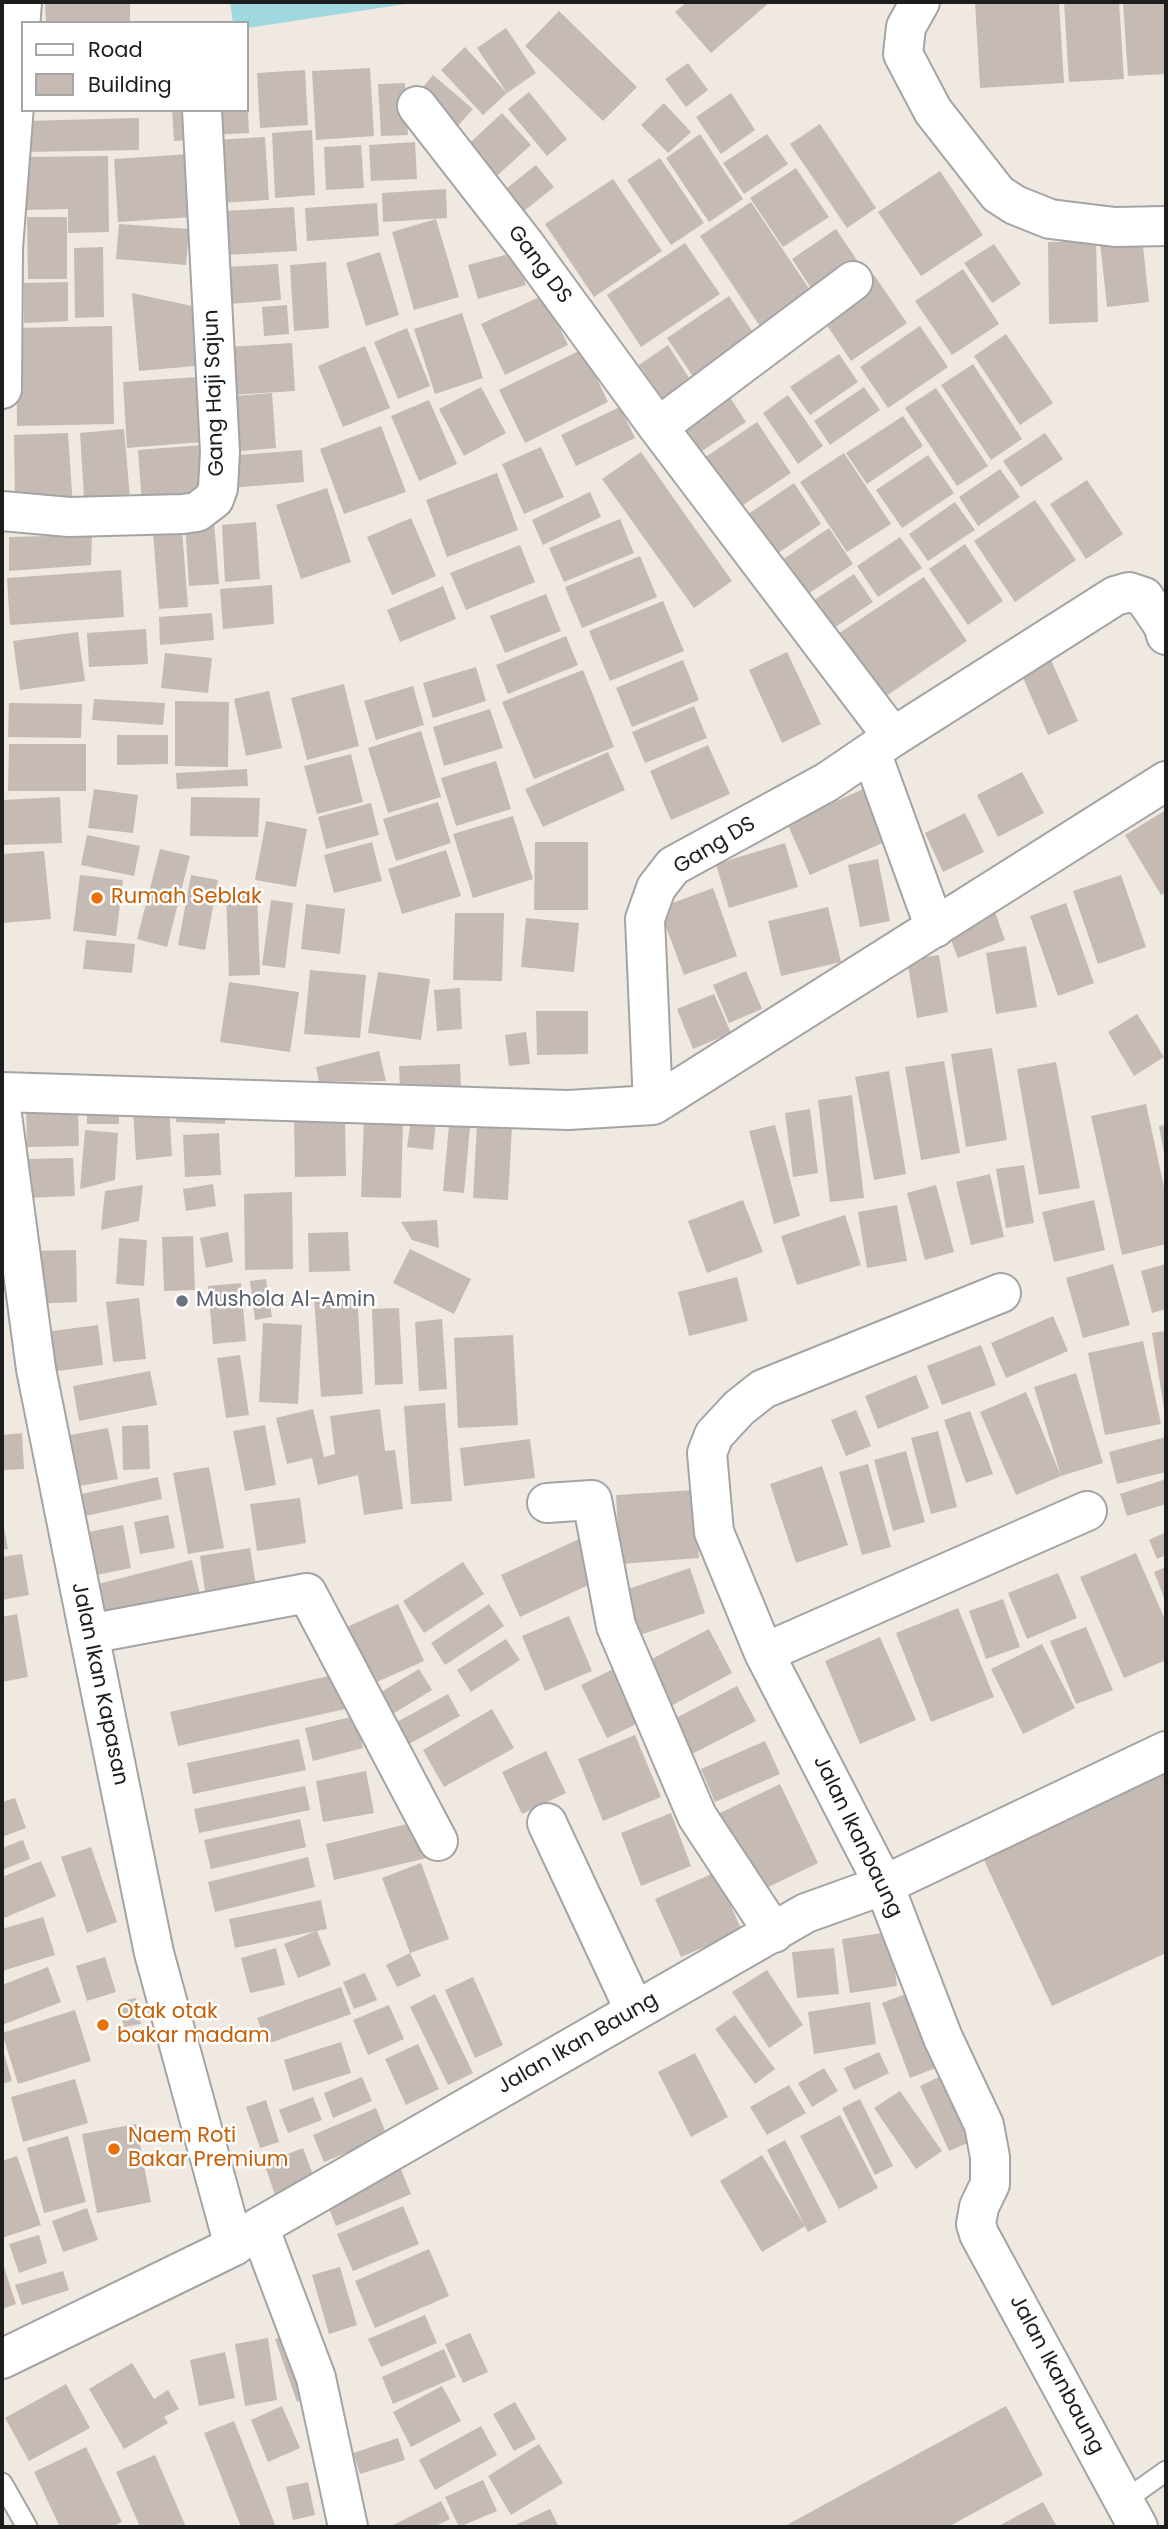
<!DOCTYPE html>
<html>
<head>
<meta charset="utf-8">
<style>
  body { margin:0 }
  #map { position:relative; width:1168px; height:2529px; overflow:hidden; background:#efe9e1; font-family:Poppins,sans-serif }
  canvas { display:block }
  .frame { position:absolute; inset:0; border:4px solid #1d1d1d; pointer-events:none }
  .legend { position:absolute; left:21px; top:21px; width:228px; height:91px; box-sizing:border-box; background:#fff; border:2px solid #a5a5a5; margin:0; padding:9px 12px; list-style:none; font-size:21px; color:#1d1d1d }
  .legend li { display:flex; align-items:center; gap:14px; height:35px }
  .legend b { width:35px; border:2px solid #a5a5a5 }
</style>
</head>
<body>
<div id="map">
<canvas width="1168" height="2529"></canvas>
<div class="frame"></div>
<ul class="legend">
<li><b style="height:9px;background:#fff"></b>Road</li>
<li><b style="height:19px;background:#c6bab5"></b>Building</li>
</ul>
</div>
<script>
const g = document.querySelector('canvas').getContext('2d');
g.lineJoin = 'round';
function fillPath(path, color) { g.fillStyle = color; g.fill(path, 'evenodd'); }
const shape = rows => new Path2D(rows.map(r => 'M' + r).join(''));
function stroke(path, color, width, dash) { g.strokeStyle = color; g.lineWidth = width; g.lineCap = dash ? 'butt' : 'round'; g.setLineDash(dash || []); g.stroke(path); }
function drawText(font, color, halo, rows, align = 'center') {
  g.font = font + ' Poppins,sans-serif'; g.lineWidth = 5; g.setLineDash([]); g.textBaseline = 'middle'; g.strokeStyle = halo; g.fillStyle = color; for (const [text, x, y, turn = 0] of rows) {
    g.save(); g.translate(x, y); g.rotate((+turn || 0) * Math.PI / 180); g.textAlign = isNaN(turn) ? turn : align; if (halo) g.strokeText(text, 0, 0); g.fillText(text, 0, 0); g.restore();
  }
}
const water = shape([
  [230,2,419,2,247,28,247,23,233,23]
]);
const building = shape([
  [45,2,130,2,130,23,46,23],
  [687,2,770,2,711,53,675,12],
  [975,2,1059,2,1064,83,980,88],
  [1064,2,1119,2,1124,79,1069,82],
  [1123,2,1166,2,1166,74,1128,76],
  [559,11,637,87,603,121,525,46],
  [506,28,536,73,507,93,483,115,441,70,465,47,507,93,477,48],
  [688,63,708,90,686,107,665,79],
  [370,68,374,136,316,140,312,71],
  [305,70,308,125,260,128,257,73],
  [433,75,473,109,455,129,416,95],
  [405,83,408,135,381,136,378,84],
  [529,92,567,139,547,156,508,109],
  [731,93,755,130,721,154,696,117],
  [664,103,691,132,668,153,641,125],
  [172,110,193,110,195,139,174,141],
  [211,110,248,110,249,133,212,135],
  [502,113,531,145,489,183,460,152],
  [139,118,139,150,25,152,24,121],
  [820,124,876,208,847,228,790,144],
  [312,130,315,195,275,198,272,133],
  [700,134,743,199,709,222,666,158],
  [767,134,788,164,744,194,723,163],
  [265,137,269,200,219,203,215,140],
  [415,142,417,179,371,181,369,145],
  [361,145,364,188,326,190,324,147],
  [190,154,193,217,118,222,114,159],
  [108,156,109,232,68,233,68,209,26,210,25,157],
  [660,158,704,223,671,245,627,180],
  [536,165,554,187,524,211,507,188],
  [796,168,829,217,783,247,750,198],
  [940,171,983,235,921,276,878,212],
  [613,179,662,251,594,297,545,224],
  [446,189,447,218,383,222,382,193],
  [751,202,816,299,765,334,700,236],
  [377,203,379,236,307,241,305,208],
  [294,207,297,251,226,255,223,211],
  [27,217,67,217,67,279,28,279],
  [436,219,459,297,414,310,392,232],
  [119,224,189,229,186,265,116,259],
  [836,229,863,269,818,299,792,259],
  [1142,237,1149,302,1107,307,1100,242],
  [1096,241,1098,322,1049,324,1048,242],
  [685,243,720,294,641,347,607,295],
  [994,244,1021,284,992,303,964,263],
  [103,247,104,317,75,318,74,248],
  [380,252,399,315,366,326,346,263],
  [516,252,526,285,478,299,468,265],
  [326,262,329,328,294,331,290,265],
  [278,264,281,300,229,304,227,267],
  [963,269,999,324,952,355,915,301],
  [874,275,907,323,851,361,818,312],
  [68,282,68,321,24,323,24,283],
  [132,293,201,308,206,365,139,371],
  [544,295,568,345,505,375,481,324],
  [729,296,758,340,696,381,667,338],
  [287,305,289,334,264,336,262,307],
  [462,313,483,378,435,394,414,329],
  [112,326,114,424,17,426,16,328],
  [920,326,948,367,888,408,860,367],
  [407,328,430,386,398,399,374,342],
  [1006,334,1053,403,1020,425,974,356],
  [292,343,295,391,231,395,228,347],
  [668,345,693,384,665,402,639,365],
  [365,346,390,408,343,427,318,366],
  [583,349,608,402,525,443,499,390],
  [839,354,858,382,810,415,790,387],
  [973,364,1022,439,991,460,941,385],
  [197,377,202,442,127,448,123,382],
  [722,385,746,422,693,457,668,421],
  [481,387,506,433,464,456,439,409],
  [864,387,880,410,830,445,814,421],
  [936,388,988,466,957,486,905,408],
  [272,393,276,448,228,452,224,397],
  [788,395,823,446,798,464,763,413],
  [429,400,457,464,419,481,391,416],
  [620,407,635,438,576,466,561,435],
  [903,416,923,446,867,484,846,453],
  [757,422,791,473,731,513,697,463],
  [381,426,406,492,344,514,320,449],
  [124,429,131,509,85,513,80,433],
  [68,433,73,507,15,501,14,435],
  [1045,433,1063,459,1021,487,1003,461],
  [204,445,208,499,142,505,138,450],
  [541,447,564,497,524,514,502,464],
  [302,450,304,482,229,488,226,456],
  [641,452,732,581,694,608,602,479],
  [844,453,891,524,847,552,800,482],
  [928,455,954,493,902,528,876,490],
  [1000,469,1020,497,978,526,959,497],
  [497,473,518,530,447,557,426,500],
  [1087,480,1123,534,1086,559,1050,504],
  [794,483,821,524,765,562,738,521],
  [327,488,351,562,301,579,276,505],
  [590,492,601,517,543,545,532,520],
  [1035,500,1076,560,1015,602,974,541],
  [955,502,975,530,928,561,909,534],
  [411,518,436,576,392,595,367,537],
  [620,519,634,553,564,582,549,548],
  [214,521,219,584,189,586,185,523],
  [256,522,260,579,225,582,222,525],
  [829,528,853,564,796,602,772,567],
  [182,529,188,607,159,609,153,532],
  [92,535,91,565,9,571,9,537],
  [900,537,922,568,878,597,857,566],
  [965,544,1003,601,968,625,929,569],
  [520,545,535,582,466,610,450,573],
  [640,556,657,597,582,628,565,587],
  [121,570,124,617,10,625,7,578],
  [854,574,873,602,822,636,802,608],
  [924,577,967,641,876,703,832,638],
  [272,585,274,624,223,629,220,589],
  [443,586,456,619,400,642,387,610],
  [546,594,561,631,505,653,490,616],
  [663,601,684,651,610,681,589,631],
  [212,613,214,640,160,645,159,617],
  [146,629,148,664,89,667,87,633],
  [78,632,85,681,20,690,13,641],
  [566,636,578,665,508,694,496,665],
  [787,652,821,724,782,743,749,670],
  [165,653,212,658,208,693,161,688],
  [683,660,699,700,632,727,616,688],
  [1051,660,1078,721,1048,735,1021,673],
  [476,667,486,701,433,718,423,683],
  [583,670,614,747,534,779,502,702],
  [344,684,359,746,307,760,291,698],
  [413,686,424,725,376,740,364,701],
  [269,691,282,748,246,756,234,699],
  [94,699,165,703,163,725,92,720],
  [175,701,229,702,228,767,175,766],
  [9,703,82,704,81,738,8,737],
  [694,706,707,738,645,763,632,732],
  [490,709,503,748,444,766,433,727],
  [421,731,441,797,388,813,368,748],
  [117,735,168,735,168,764,117,765],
  [9,744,86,744,86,791,8,791],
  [708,745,730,794,671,820,650,771],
  [608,752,625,790,543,827,525,789],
  [351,754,363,802,317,814,304,766],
  [496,761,511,809,456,826,441,778],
  [247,769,248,786,177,789,176,773],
  [1022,772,1044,813,998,837,977,795],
  [872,785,896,837,810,875,787,823],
  [94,789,138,795,133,833,88,828],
  [60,797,62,843,2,845,2,800],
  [191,797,260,798,258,837,190,836],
  [438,802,451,843,396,861,383,819],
  [371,803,379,835,326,849,318,817],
  [1166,810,1166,892,1161,895,1125,835],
  [965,813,984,852,943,872,925,833],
  [513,816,533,879,473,898,453,834],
  [266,821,307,829,296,887,255,880],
  [87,835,140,846,134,876,81,865],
  [372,842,382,881,334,893,324,855],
  [535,842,588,842,588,910,534,910],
  [785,843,798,887,729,908,716,864],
  [160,849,190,856,167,947,137,939],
  [446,850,461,896,402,914,388,869],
  [44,851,51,919,2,923,2,854],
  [878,859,890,921,860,927,848,865],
  [80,875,123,880,116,936,73,931],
  [191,875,218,880,205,950,178,945],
  [1121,875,1146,947,1098,964,1073,891],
  [713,888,737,956,684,975,659,908],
  [257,890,260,975,229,976,226,892],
  [271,900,293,903,285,968,262,965],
  [1066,903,1094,983,1058,996,1030,916],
  [306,904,345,909,340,954,301,949],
  [828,907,841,962,781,976,768,921],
  [995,912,1005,940,958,958,947,930],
  [455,913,504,913,502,981,453,980],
  [526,918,579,923,574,972,521,967],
  [86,940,135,944,132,973,83,969],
  [1026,946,1037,1007,996,1014,986,953],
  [939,955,948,1012,917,1018,907,960],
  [310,970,366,975,360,1038,304,1034],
  [746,971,762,1009,729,1023,713,985],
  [378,972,430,979,421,1040,368,1033],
  [229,982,299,992,290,1052,220,1042],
  [460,988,462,1029,437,1031,434,990],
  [714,994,731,1033,693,1049,677,1009],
  [536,1011,588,1011,588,1054,537,1055],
  [1137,1014,1164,1057,1134,1076,1108,1032],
  [526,1032,530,1064,509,1066,505,1035],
  [992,1048,1007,1140,966,1147,951,1054],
  [379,1051,386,1081,319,1082,316,1067],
  [944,1061,960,1153,921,1160,905,1067],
  [1056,1062,1080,1188,1039,1195,1017,1069],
  [460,1064,461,1087,400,1089,399,1066],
  [889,1071,906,1174,874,1180,855,1077],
  [852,1095,864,1198,830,1202,818,1100],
  [1146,1104,1166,1196,1166,1244,1122,1255,1091,1116],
  [87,1105,119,1105,119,1124,87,1124],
  [169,1105,172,1156,136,1160,133,1108],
  [177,1105,226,1107,225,1124,176,1122],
  [78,1106,79,1146,27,1147,26,1108],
  [810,1109,818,1173,793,1177,785,1113],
  [345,1118,346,1176,295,1177,294,1119],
  [364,1118,403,1119,401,1198,361,1197],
  [411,1119,436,1121,433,1150,407,1147],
  [477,1124,512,1126,508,1200,473,1198],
  [775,1125,800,1216,774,1224,749,1131],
  [1166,1125,1166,1158,1165,1158,1159,1126],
  [449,1126,470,1127,464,1193,443,1191],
  [85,1130,118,1133,115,1180,80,1189],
  [219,1133,221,1175,185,1177,183,1135],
  [73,1158,75,1196,25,1198,25,1159],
  [1024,1165,1034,1223,1006,1228,996,1169],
  [990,1174,1004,1237,971,1245,956,1182],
  [213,1184,216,1206,186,1211,183,1189],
  [143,1185,139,1221,101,1230,105,1191],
  [936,1185,954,1252,925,1260,907,1193],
  [292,1192,293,1269,245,1270,244,1194],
  [743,1200,763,1252,707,1273,688,1221],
  [1094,1200,1105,1250,1054,1262,1042,1212],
  [897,1205,907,1261,867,1268,858,1212],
  [845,1215,861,1265,797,1285,781,1236],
  [437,1220,439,1248,412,1240,401,1222],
  [228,1232,233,1262,206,1268,200,1238],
  [348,1232,350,1271,309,1272,308,1233],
  [193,1236,195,1290,164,1291,162,1237],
  [119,1238,147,1240,144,1286,116,1284],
  [410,1249,471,1279,454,1314,393,1283],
  [76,1250,77,1302,32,1304,31,1251],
  [1113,1264,1130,1325,1083,1338,1066,1278],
  [1166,1264,1166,1309,1152,1313,1141,1271],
  [737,1277,748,1321,689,1336,678,1292],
  [266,1279,272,1317,255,1320,250,1281],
  [241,1283,246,1341,213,1344,208,1286],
  [357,1294,363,1394,321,1397,314,1297],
  [139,1298,146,1359,113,1362,106,1302],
  [399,1308,403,1384,375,1385,372,1309],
  [1053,1316,1068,1351,1006,1378,991,1343],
  [442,1319,447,1389,419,1391,415,1322],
  [263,1323,302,1325,298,1404,259,1402],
  [98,1325,103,1365,50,1372,45,1332],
  [1166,1331,1166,1415,1165,1415,1152,1333],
  [513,1335,518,1425,458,1428,454,1338],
  [1143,1341,1161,1424,1105,1435,1088,1353],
  [981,1345,996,1385,942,1405,927,1366],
  [240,1355,249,1415,226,1418,217,1358],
  [150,1371,157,1405,79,1421,73,1386],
  [1076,1373,1103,1463,1061,1476,1034,1387],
  [916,1375,929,1408,878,1429,865,1396],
  [1026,1392,1061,1476,1016,1495,980,1412],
  [445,1403,452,1501,411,1504,404,1406],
  [313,1409,324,1457,335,1454,330,1416,380,1409,385,1451,395,1450,403,1509,364,1515,358,1475,318,1485,312,1458,287,1464,276,1418],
  [856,1410,871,1446,846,1456,831,1420],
  [970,1411,993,1474,966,1483,944,1420],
  [148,1425,150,1469,123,1470,122,1426],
  [265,1425,276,1485,245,1491,233,1431],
  [108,1428,118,1479,80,1486,70,1435],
  [938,1431,957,1507,931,1514,911,1438],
  [22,1433,24,1469,2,1470,2,1435],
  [1166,1437,1166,1472,1117,1484,1109,1452],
  [530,1439,535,1478,464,1486,460,1448],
  [906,1451,925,1522,893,1531,874,1460],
  [868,1464,891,1547,862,1555,839,1472],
  [822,1466,848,1545,796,1563,770,1484],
  [209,1467,224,1548,188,1554,173,1473],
  [158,1477,162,1499,81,1517,77,1495],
  [1166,1479,1166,1504,1127,1516,1120,1494],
  [694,1490,699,1558,620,1564,616,1495],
  [300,1498,306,1543,257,1551,250,1504],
  [168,1515,175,1548,140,1554,134,1522],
  [2,1517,8,1549,2,1550],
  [123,1525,131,1568,82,1578,74,1535],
  [1166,1532,1166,1555,1157,1559,1149,1540],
  [579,1539,599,1580,520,1617,501,1575],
  [250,1548,258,1598,207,1606,200,1556],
  [1136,1553,1166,1622,1166,1660,1124,1678,1080,1577],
  [22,1554,29,1595,2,1600,2,1557],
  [192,1560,201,1599,107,1623,98,1584],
  [463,1562,484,1594,424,1633,403,1601],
  [1166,1567,1166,1603,1154,1572],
  [690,1568,705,1613,640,1635,625,1590],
  [1058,1573,1077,1618,1027,1639,1008,1593],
  [1003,1599,1020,1647,986,1659,969,1611],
  [398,1604,424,1661,361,1689,336,1632],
  [489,1604,504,1626,445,1665,431,1643],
  [958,1608,994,1697,931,1722,896,1633],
  [17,1614,28,1677,2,1682,2,1617],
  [569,1616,592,1671,545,1691,522,1636],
  [1086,1627,1113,1690,1076,1704,1050,1641],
  [709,1629,732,1673,669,1707,646,1662],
  [880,1637,916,1720,860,1744,825,1661],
  [506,1639,520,1660,471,1692,457,1670],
  [1042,1644,1075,1708,1023,1734,991,1669],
  [621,1665,647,1719,607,1738,581,1685],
  [419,1669,432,1690,383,1720,370,1699],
  [342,1673,350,1708,178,1746,170,1712],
  [737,1686,756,1721,692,1754,674,1719],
  [448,1694,460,1716,398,1750,386,1728],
  [492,1709,514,1748,444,1787,423,1750],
  [355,1716,363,1748,313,1761,305,1728],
  [635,1735,661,1797,603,1821,578,1759],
  [299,1739,306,1770,193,1794,187,1763],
  [765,1741,780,1774,715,1802,701,1769],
  [546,1751,566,1793,522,1814,502,1772],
  [366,1771,374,1813,323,1822,316,1781],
  [1166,1773,1166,1953,1052,2006,983,1858],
  [780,1784,818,1863,758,1892,720,1813],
  [305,1786,310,1810,199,1833,194,1809],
  [15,1798,26,1828,2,1837,2,1802],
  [671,1813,691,1866,641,1886,621,1833],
  [300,1819,306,1847,211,1869,204,1840],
  [423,1820,431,1857,334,1880,326,1844],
  [23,1840,30,1859,2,1870,2,1848],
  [91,1847,117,1922,87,1933,61,1857],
  [308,1857,315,1887,215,1912,208,1882],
  [41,1861,56,1896,4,1918,2,1877],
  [421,1863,449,1939,410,1953,382,1878],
  [716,1872,742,1931,681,1957,655,1899],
  [321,1900,327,1929,317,1931,331,1965,298,1978,284,1944,316,1931,235,1948,229,1919],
  [43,1917,55,1955,2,1971,2,1929],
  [890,1932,897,1986,850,1993,842,1939],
  [276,1948,285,1985,250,1993,241,1958],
  [834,1948,839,1994,797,1998,792,1952],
  [410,1953,421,1976,397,1987,386,1965],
  [105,1957,116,1992,87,2001,76,1966],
  [48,1967,61,2002,2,2025,2,1985],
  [767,1970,803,2025,769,2048,732,1992],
  [365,1973,377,2000,354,2009,343,1982],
  [473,1977,503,2045,475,2058,445,1990],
  [341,1987,351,2014,267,2044,257,2018],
  [919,1989,946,2064,910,2078,882,2003],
  [435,1994,473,2073,448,2085,410,2007],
  [136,1998,141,2024,124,2027,118,2002],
  [870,2002,876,2044,814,2054,808,2012],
  [389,2005,404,2039,368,2055,353,2020],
  [75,2010,91,2061,18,2084,2,2033],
  [735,2015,775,2069,755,2084,715,2029],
  [341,2042,351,2073,293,2091,284,2060],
  [418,2044,439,2089,406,2105,385,2059],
  [2,2047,12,2081,2,2084],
  [879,2052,889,2073,854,2090,844,2068],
  [695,2053,728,2117,691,2137,658,2072],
  [824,2068,838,2091,812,2107,798,2083],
  [943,2075,972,2141,949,2151,920,2086],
  [362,2077,372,2101,333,2118,324,2093],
  [75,2079,88,2123,23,2142,11,2097],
  [789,2085,806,2113,767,2135,750,2107],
  [900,2091,942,2151,916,2169,874,2108],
  [313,2097,322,2120,288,2133,279,2110],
  [860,2099,893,2166,875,2175,842,2108],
  [266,2100,279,2142,260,2148,246,2107],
  [376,2108,387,2136,324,2162,313,2135],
  [840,2115,878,2188,839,2209,800,2136],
  [136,2124,151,2202,97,2213,82,2134],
  [68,2136,86,2202,44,2213,27,2148],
  [785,2140,827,2222,808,2232,767,2150],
  [303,2148,315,2180,275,2195,264,2163],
  [762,2155,805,2226,762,2252,720,2181],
  [17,2156,41,2225,2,2238,2,2161],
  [400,2167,411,2194,336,2226,325,2199],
  [403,2206,419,2244,353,2271,337,2234],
  [87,2208,98,2240,63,2252,52,2221],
  [39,2235,47,2263,19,2273,9,2244],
  [429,2249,449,2296,375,2328,355,2281],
  [2,2261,16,2304,2,2309],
  [340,2267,357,2325,329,2334,312,2275],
  [63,2271,69,2290,22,2305,15,2285],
  [425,2315,437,2343,381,2367,368,2339],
  [296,2332,317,2394,297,2402,275,2339],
  [470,2333,488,2372,463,2383,445,2344],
  [268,2338,277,2400,245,2406,235,2344],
  [444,2349,456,2377,393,2404,382,2377],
  [225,2352,235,2398,199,2406,190,2360],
  [132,2363,154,2399,168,2390,179,2409,164,2417,168,2423,124,2449,89,2389],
  [66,2384,90,2428,29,2461,5,2418],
  [442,2386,461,2421,411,2447,393,2412],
  [515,2402,536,2439,514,2451,493,2414],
  [282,2406,300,2448,268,2462,251,2420],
  [1006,2406,1043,2475,948,2527,783,2527],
  [234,2421,276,2527,241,2527,204,2433],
  [481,2426,497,2455,435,2490,419,2460],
  [398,2438,405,2460,360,2474,353,2453],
  [539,2444,563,2483,511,2515,488,2476],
  [86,2447,122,2522,111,2527,60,2527,34,2472],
  [155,2455,186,2527,140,2527,116,2472],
  [483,2480,497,2511,459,2527,445,2497],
  [308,2482,315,2515,293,2520,286,2487],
  [441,2501,450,2519,434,2527,389,2527],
  [1043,2502,1057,2527,997,2527],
  [550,2509,559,2527,511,2527]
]);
const lane = shape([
  [2,2483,27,2527],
  [1124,2501,1166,2471]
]);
const street = shape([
  [920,2,906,27,903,54,933,111,998,194,1015,205,1050,219,1115,227,1166,226],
  [417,106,526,246,658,427,893,737],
  [2,389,3,248,22,2],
  [658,427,853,281],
  [2,511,69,517,183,514,197,512,214,499,218,488,220,452,202,110],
  [871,752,935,928],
  [2,1092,568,1110,653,1105,1166,781],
  [653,1105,645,919,656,888,673,866,827,782,893,737,1115,596,1129,592,1144,597,1163,625,1166,635],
  [2,1115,36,1369,89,1634,154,1953,234,2246],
  [1001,1293,763,1389,739,1408,714,1435,707,1453,714,1532,764,1653,884,1885,943,2038,984,2125,990,2157,990,2184,979,2207,976,2224,979,2234,1138,2527],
  [547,1503,592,1500,616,1626,697,1816,774,1933],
  [89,1634,307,1593,438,1841],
  [764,1653,1087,1511],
  [547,1823,635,2011],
  [259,2227,316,2378,348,2527],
  [2,2359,234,2246,259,2227,806,1913,884,1885,1166,1751]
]);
const markers = [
  [97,898,7,"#e8710a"],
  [182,1301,7,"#6b7280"],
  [103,2025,7,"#e8710a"],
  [114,2149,7,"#e8710a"]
];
const streetNames = [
  ["Gang DS",539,265,53],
  ["Gang Haji Sajun",215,393,-92],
  ["Gang DS",715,846,-31],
  ["Jalan Ikan Kapasan",99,1684,78],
  ["Jalan Ikanbaung",857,1837,64],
  ["Jalan Ikan Baung",578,2044,-30],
  ["Jalan Ikanbaung",1056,2375,62]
];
const foodNames = [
  ["Rumah Seblak",111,898],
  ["Otak otak",117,2013],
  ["bakar madam",117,2037],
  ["Naem Roti",128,2137],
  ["Bakar Premium",128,2161]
];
const worshipNames = [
  ["Mushola Al-Amin",196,1301]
];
fillPath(water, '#9fd8df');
fillPath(building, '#c6bab5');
stroke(lane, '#a4a4a4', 23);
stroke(street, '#a4a4a4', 42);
stroke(lane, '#fff', 19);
stroke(street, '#fff', 38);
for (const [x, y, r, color] of markers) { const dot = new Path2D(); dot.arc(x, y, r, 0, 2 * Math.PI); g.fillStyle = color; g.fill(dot); stroke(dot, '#fff', 2.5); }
drawText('21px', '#1d1d1d', '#fff', streetNames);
drawText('21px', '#c56008', '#fff', foodNames, 'left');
drawText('21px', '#5b616d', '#fff', worshipNames, 'left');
</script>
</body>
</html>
